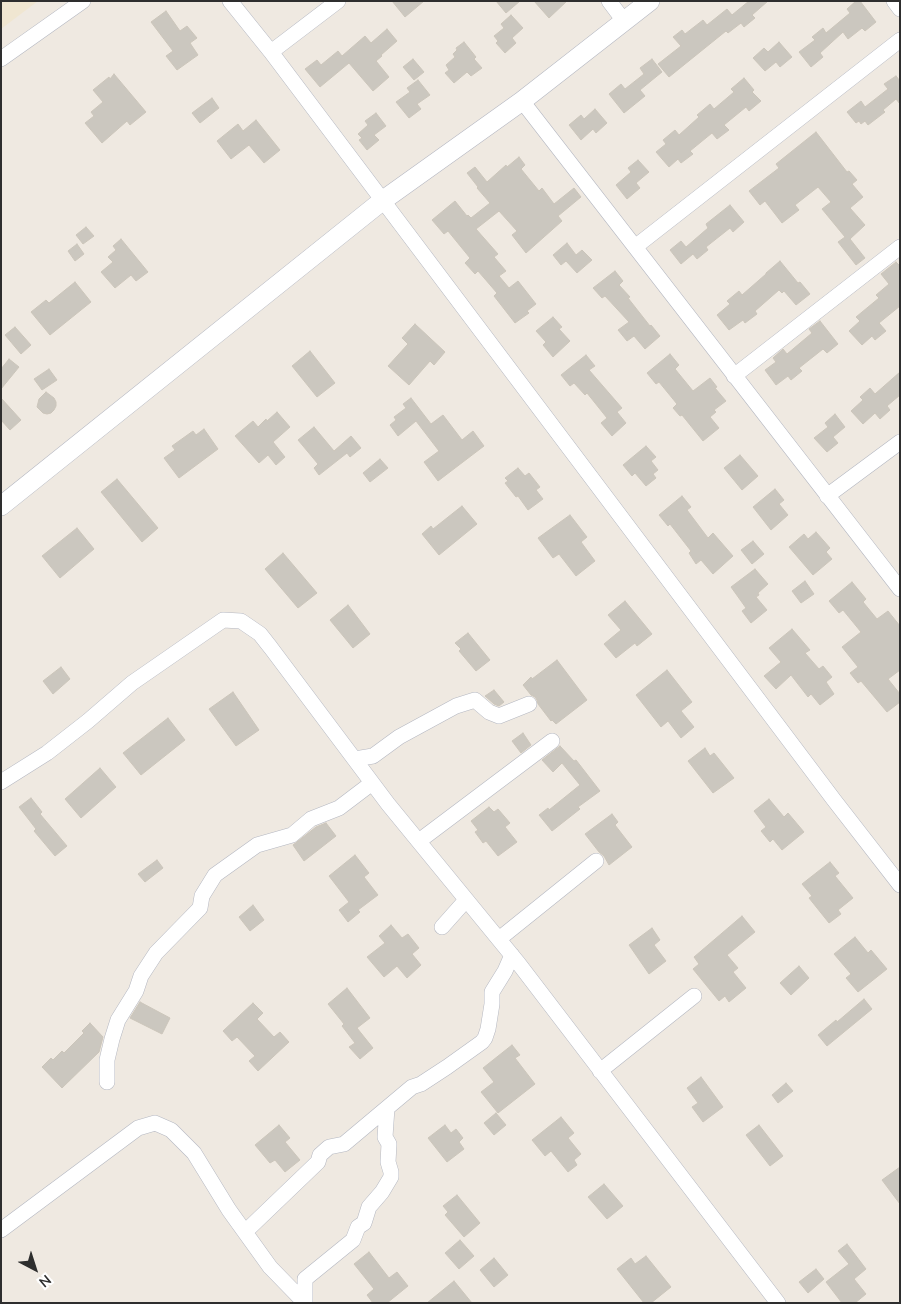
<!DOCTYPE html>
<html>
<head>
<meta charset="utf-8">
<style>
  body { margin:0 }
  #map { position:relative; width:901px; height:1304px; overflow:hidden; background:#efe9e1; font-family:"Nunito Sans",sans-serif }
  canvas { display:block }
  .frame { position:absolute; inset:0; border:2px solid #2e2e2e; pointer-events:none }
  .north { position:absolute; left:10px; top:1244px; width:50px; height:50px; -webkit-text-stroke:4px #fff; paint-order:stroke; rotate:140deg; font-size:14px; font-weight:700; line-height:20px; text-align:center; color:#2e2e2e }
  .north::after { content:''; display:block; margin:auto; width:18px; height:22px; background:#2e2e2e; clip-path:polygon(50% 0,100% 100%,50% 72%,0 100%) }
</style>
</head>
<body>
<div id="map">
<canvas width="901" height="1304"></canvas>
<div class="frame"></div>
<div class="north">N</div>
</div>
<script>
const g = document.querySelector('canvas').getContext('2d');
g.lineJoin = 'round';
function fillPath(path, color) { g.fillStyle = color; g.fill(path, 'evenodd'); }
const shape = rows => new Path2D(rows.map(r => 'M' + r).join(''));
function stroke(path, color, width, dash) { g.strokeStyle = color; g.lineWidth = width; g.lineCap = dash ? 'butt' : 'round'; g.setLineDash(dash || []); g.stroke(path); }
const education = shape([
  [1,1,38,1,1,29]
]);
const building = shape([
  [392,1,424,1,405,17,392,1],
  [496,1,520,1,506,13,496,1],
  [534,1,567,1,549,18,534,1],
  [749,1,768,1,752,15,755,18,744,27,741,23,728,33,726,31,669,77,658,64,681,46,673,37,682,30,685,34,703,20,707,25,727,9,732,15,749,1],
  [856,1,860,1,876,22,865,31,862,28,848,39,843,32,820,53,823,57,811,67,799,52,815,40,812,37,823,28,826,33,850,13,847,9,856,1],
  [166,11,180,31,187,26,197,38,190,43,198,55,177,70,166,56,173,51,151,22,166,11],
  [511,15,523,28,512,38,516,43,505,53,496,43,498,41,494,36,504,28,501,24,511,15],
  [387,29,397,41,381,55,382,56,376,61,389,77,373,91,349,63,320,87,305,69,317,60,321,65,338,51,342,56,365,36,371,43,387,29],
  [464,42,476,57,474,59,482,68,471,76,467,72,454,83,445,73,449,70,446,65,455,57,453,54,457,50,456,48,464,42],
  [779,42,792,57,780,67,776,62,765,71,753,58,764,48,768,52,779,42],
  [413,59,424,72,414,80,403,67,413,59],
  [652,59,662,72,640,90,645,96,624,113,609,94,621,84,625,89,644,74,640,68,652,59],
  [114,74,146,112,130,125,127,121,102,143,85,123,94,116,91,112,103,102,93,90,109,77,110,79,114,74],
  [896,76,900,81,900,104,896,99,883,110,885,112,868,125,865,121,861,124,859,121,856,123,847,112,861,101,865,107,888,89,884,84,896,76],
  [744,78,754,90,752,92,761,101,749,111,746,107,724,125,729,130,717,139,712,133,690,151,693,154,681,163,678,159,669,167,656,152,666,144,663,140,675,130,679,135,699,117,697,115,710,104,714,109,734,92,731,89,744,78],
  [418,80,430,95,417,104,421,109,409,118,396,102,410,92,407,88,418,80],
  [212,98,219,108,200,123,192,113,212,98],
  [595,109,607,123,596,133,593,129,581,140,569,125,581,115,584,119,595,109],
  [376,113,386,126,374,135,379,140,367,150,359,140,362,138,358,134,368,125,365,121,376,113],
  [256,120,280,150,264,163,249,145,231,159,217,141,238,124,243,131,256,120],
  [816,132,847,172,849,171,857,180,852,184,863,197,850,208,865,225,850,239,865,258,856,265,838,242,845,237,822,209,831,202,818,187,795,205,799,210,782,223,765,201,760,205,749,191,779,168,776,164,816,132],
  [519,157,525,165,521,169,539,191,542,188,554,204,574,188,581,197,558,216,562,221,526,253,512,235,517,231,499,211,476,229,498,254,494,257,506,271,499,276,509,288,518,281,536,304,527,311,529,313,515,323,494,296,497,293,478,271,475,274,465,263,470,258,448,231,444,234,432,220,455,201,467,216,468,215,471,218,490,203,477,188,478,187,467,173,475,167,487,182,506,165,507,167,519,157],
  [638,160,649,172,636,183,640,188,627,199,616,185,631,172,628,168,638,160],
  [730,205,744,222,733,232,730,228,706,247,708,250,697,259,693,254,681,264,670,250,681,241,686,247,708,228,706,224,730,205],
  [86,227,94,236,83,244,76,235,86,227],
  [121,239,148,272,136,281,131,275,115,288,101,272,113,262,108,257,116,250,113,246,121,239],
  [567,243,576,255,582,250,592,260,577,273,566,261,561,265,553,255,567,243],
  [77,244,84,254,75,261,68,251,77,244],
  [780,261,798,283,800,282,810,294,796,305,784,291,782,293,779,290,755,311,757,314,745,323,743,320,729,330,717,315,730,304,727,301,739,291,742,295,766,274,766,273,780,261],
  [896,262,900,266,900,306,879,323,886,331,875,340,872,336,862,345,849,331,860,321,856,317,879,298,876,295,889,284,881,274,896,262],
  [615,271,623,281,619,285,630,297,628,298,650,326,651,325,660,336,645,349,634,336,627,341,618,330,629,322,605,296,602,298,593,288,615,271],
  [75,282,91,302,50,335,31,312,46,300,49,303,75,282],
  [553,317,562,327,559,329,570,341,553,357,543,345,546,342,536,331,553,317],
  [820,321,838,344,827,353,823,349,799,368,802,371,791,380,788,376,776,385,765,370,776,362,773,358,783,349,787,354,812,333,809,329,820,321],
  [415,324,445,352,434,365,430,361,409,385,388,366,408,344,402,338,415,324],
  [15,327,31,345,21,354,5,335,15,327],
  [310,351,335,383,317,397,292,366,310,351],
  [670,354,679,365,675,369,693,391,710,378,717,387,715,388,726,401,714,410,716,412,710,417,719,428,703,441,682,415,680,416,673,408,677,404,659,382,656,384,647,373,670,354],
  [586,355,595,366,589,370,622,408,617,412,626,423,612,436,601,423,607,418,587,393,585,395,574,383,570,386,561,375,586,355],
  [9,359,19,367,1,389,1,369,9,359],
  [49,369,57,380,42,390,34,379,49,369],
  [900,372,900,395,887,406,890,410,880,419,875,413,863,424,851,411,863,400,860,397,870,388,875,394,900,372],
  [46,392,54,398,56,402,56,406,54,410,51,413,47,414,43,413,37,407,39,399,46,392],
  [1,398,21,420,10,430,1,420,1,398],
  [411,398,431,424,443,415,462,440,473,431,484,446,438,481,424,462,439,451,416,421,398,436,390,425,396,420,394,417,406,408,403,404,411,398],
  [277,412,290,427,273,442,285,457,276,465,268,455,259,463,235,436,253,421,258,427,266,419,267,421,277,412],
  [835,414,845,427,833,437,838,443,827,452,814,438,828,427,825,423,835,414],
  [314,427,334,451,351,436,361,448,350,457,347,453,319,475,314,468,318,464,298,440,314,427],
  [204,429,218,449,179,478,164,458,175,450,172,446,193,431,196,435,204,429],
  [646,446,656,457,651,461,658,470,653,474,656,478,646,486,635,473,632,476,623,465,646,446],
  [740,455,758,476,742,490,724,468,740,455],
  [380,459,388,468,370,482,363,473,380,459],
  [518,468,525,476,529,473,540,487,536,490,543,499,528,510,518,496,516,497,505,483,508,481,505,478,518,468],
  [117,479,158,528,142,542,101,492,117,479],
  [775,489,784,500,779,504,788,515,771,530,753,507,775,489],
  [682,496,691,507,687,510,708,538,713,533,733,556,713,574,701,560,696,564,689,553,691,551,670,524,668,526,659,515,682,496],
  [462,506,477,524,439,555,422,534,431,526,433,529,462,506],
  [570,515,587,537,581,542,595,561,576,576,559,554,553,558,538,538,570,515],
  [77,528,94,549,60,578,42,556,77,528],
  [816,532,830,548,826,552,832,559,813,575,789,547,804,534,808,539,816,532],
  [753,541,764,554,752,564,741,550,753,541],
  [283,553,317,593,298,608,265,569,283,553],
  [755,569,768,584,758,593,759,595,756,597,767,610,751,623,742,611,746,608,731,587,755,569],
  [805,581,814,594,801,603,792,591,805,581],
  [852,582,866,599,863,602,877,619,888,611,900,626,900,670,888,679,900,694,900,702,887,712,861,681,858,683,850,673,858,667,842,647,861,632,843,610,839,613,829,601,852,582],
  [625,601,652,634,637,646,635,643,616,658,604,644,621,630,608,615,625,601],
  [348,605,370,634,353,648,330,620,348,605],
  [792,629,810,650,805,653,819,669,823,666,832,677,826,682,834,694,820,705,811,694,808,697,791,675,776,689,764,676,781,662,769,648,792,629],
  [468,633,490,660,476,671,459,651,461,649,455,643,468,633],
  [557,660,587,700,556,724,552,720,551,721,538,704,537,700,535,697,531,695,523,685,531,677,532,679,557,660],
  [61,667,70,679,53,694,43,681,61,667],
  [667,670,692,702,681,711,694,727,681,738,668,721,661,727,636,695,667,670],
  [494,690,504,702,499,706,494,704,485,696,494,690],
  [233,692,259,730,236,746,209,709,233,692],
  [168,718,185,740,141,775,123,753,168,718],
  [523,733,531,745,521,753,512,741,523,733],
  [560,746,574,761,576,760,600,791,578,807,580,809,552,831,539,815,548,808,549,810,580,785,562,763,553,772,542,760,560,746],
  [705,748,710,756,714,753,734,778,713,793,688,761,705,748],
  [100,768,116,787,81,818,65,799,100,768],
  [31,798,42,812,40,814,67,846,55,856,34,831,36,829,19,807,31,798],
  [769,799,784,817,788,813,804,832,782,850,773,839,770,842,761,831,766,827,754,811,769,799],
  [489,807,494,812,498,809,510,823,505,827,517,842,498,856,486,841,483,843,475,832,478,830,471,821,489,807],
  [612,814,618,822,615,825,632,847,609,865,604,856,599,852,585,834,612,814],
  [326,823,336,836,304,861,293,845,316,827,326,823],
  [355,855,369,873,364,877,378,895,358,910,360,912,348,922,339,910,349,902,329,876,355,855],
  [157,860,163,868,145,882,138,874,157,860],
  [830,862,839,873,835,876,853,898,838,910,841,914,829,923,809,898,812,896,802,884,830,862],
  [253,905,264,920,250,931,239,917,253,905],
  [742,916,755,932,727,955,738,968,733,972,746,988,729,1002,725,996,719,1001,693,969,699,964,694,957,742,916],
  [391,925,402,938,408,934,419,948,412,954,421,965,407,978,397,966,384,977,367,957,385,943,379,936,391,925],
  [652,928,660,940,654,945,666,961,649,974,629,945,652,928],
  [855,937,868,953,871,950,887,969,858,992,846,978,851,974,834,954,855,937],
  [799,966,809,978,791,995,780,983,799,966],
  [347,988,370,1018,357,1028,373,1048,360,1059,349,1047,355,1043,342,1026,344,1024,328,1004,347,988],
  [864,999,872,1009,827,1046,818,1035,836,1020,837,1022,864,999],
  [140,1002,170,1018,162,1034,130,1018,140,1002],
  [253,1003,263,1013,257,1019,274,1037,280,1032,289,1042,258,1071,249,1061,255,1056,237,1037,232,1041,223,1031,253,1003],
  [90,1023,103,1037,99,1052,62,1088,42,1067,51,1058,53,1060,62,1051,64,1053,84,1033,82,1031,90,1023],
  [512,1045,520,1055,515,1058,535,1084,498,1113,481,1092,494,1082,483,1068,512,1045],
  [701,1077,723,1107,703,1122,692,1107,698,1103,687,1088,701,1077],
  [786,1083,793,1091,778,1103,772,1095,786,1083],
  [496,1113,506,1125,494,1135,484,1123,496,1113],
  [561,1117,574,1133,568,1138,581,1154,574,1160,577,1165,568,1172,551,1151,545,1156,532,1140,561,1117],
  [279,1125,290,1138,285,1142,300,1160,285,1172,275,1160,270,1163,255,1145,279,1125],
  [445,1125,451,1133,456,1129,463,1138,459,1142,464,1149,447,1162,428,1138,445,1125],
  [759,1125,783,1156,770,1166,746,1135,759,1125],
  [900,1167,900,1204,882,1180,900,1167],
  [604,1184,623,1206,607,1219,588,1197,604,1184],
  [457,1195,480,1223,464,1237,445,1215,448,1212,443,1206,457,1195],
  [460,1240,474,1256,459,1269,445,1253,460,1240],
  [847,1244,866,1269,854,1279,866,1294,855,1303,842,1303,826,1282,849,1264,838,1251,847,1244],
  [369,1252,389,1278,397,1272,408,1286,387,1303,373,1303,367,1295,374,1289,354,1264,369,1252],
  [646,1256,671,1287,651,1303,644,1303,617,1269,631,1258,635,1264,646,1256],
  [494,1258,508,1275,494,1287,480,1270,494,1258],
  [816,1269,824,1279,808,1293,799,1282,816,1269],
  [454,1281,472,1303,427,1303,454,1281]
]);
const minor = shape([
  [230,1,271,52,834,800,900,885],
  [609,1,624,21],
  [894,1,900,9],
  [271,52,338,1],
  [1,59,83,1],
  [522,101,900,589],
  [635,247,900,40],
  [734,376,900,247],
  [827,496,900,442],
  [355,759,373,756,399,737,456,706,475,700,489,712,499,716,529,704],
  [1,782,47,753,88,721,132,683,223,620,241,621,260,634,271,648,388,804,519,964,778,1303],
  [419,841,552,741],
  [442,927,466,900],
  [499,939,596,861],
  [600,1071,694,996],
  [107,1082,107,1060,112,1039,118,1020,136,991,141,976,156,953,200,908,202,896,215,875,257,845,292,835,311,819,339,808,372,783],
  [1,1230,138,1128,155,1123,171,1130,194,1153,229,1210,270,1267,305,1303],
  [245,1232,318,1162,320,1155,329,1147,344,1144,412,1087,421,1084,447,1067,482,1042,485,1038,488,1029,492,1004,492,992,505,971,512,955],
  [305,1303,305,1279,353,1240,358,1227,364,1223,369,1207,382,1192,391,1177,391,1172,388,1162,389,1144,385,1137,387,1108]
]);
const tertiary = shape([
  [1,506,382,201,522,101,650,1]
]);
fillPath(education, '#f0e6d1');
fillPath(building, '#cbc7bf');
stroke(building, '#cbc5ba', 1);
stroke(minor, '#b4b7c1', 16);
stroke(tertiary, '#b4b7c1', 20);
stroke(minor, '#fff', 15);
stroke(tertiary, '#fff', 19);
</script>
</body>
</html>
